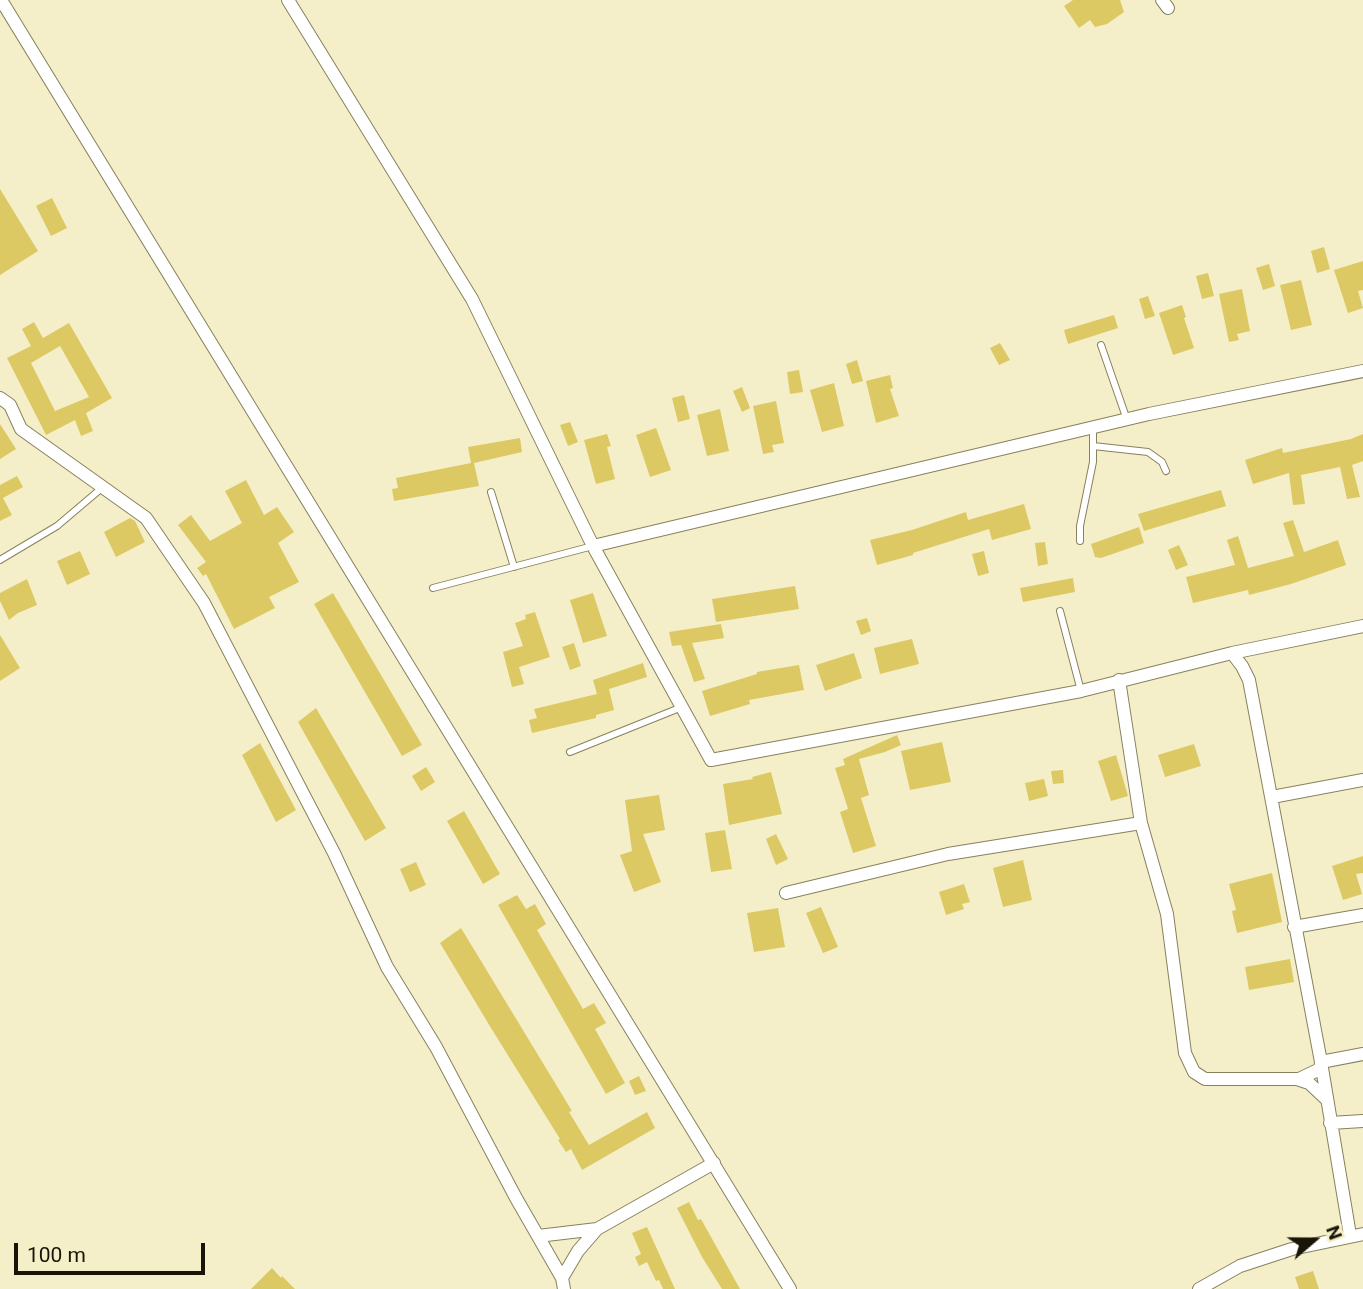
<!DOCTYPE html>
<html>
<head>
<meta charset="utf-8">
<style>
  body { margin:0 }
  #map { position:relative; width:1363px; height:1289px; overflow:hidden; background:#f5efc9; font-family:Roboto,sans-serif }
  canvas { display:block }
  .north { position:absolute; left:1279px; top:1205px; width:70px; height:70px; -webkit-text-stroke:5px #f5efc9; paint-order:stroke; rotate:70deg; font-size:19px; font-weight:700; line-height:28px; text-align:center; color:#181508 }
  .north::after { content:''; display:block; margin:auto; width:24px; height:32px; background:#181508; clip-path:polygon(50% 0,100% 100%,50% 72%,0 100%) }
  .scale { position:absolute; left:14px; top:1243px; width:191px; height:32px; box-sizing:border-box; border:4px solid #181508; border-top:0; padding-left:9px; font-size:21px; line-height:24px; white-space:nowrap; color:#181508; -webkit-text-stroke:5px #f5efc9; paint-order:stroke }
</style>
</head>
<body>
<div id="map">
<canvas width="1363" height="1289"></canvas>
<div class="north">N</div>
<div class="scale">100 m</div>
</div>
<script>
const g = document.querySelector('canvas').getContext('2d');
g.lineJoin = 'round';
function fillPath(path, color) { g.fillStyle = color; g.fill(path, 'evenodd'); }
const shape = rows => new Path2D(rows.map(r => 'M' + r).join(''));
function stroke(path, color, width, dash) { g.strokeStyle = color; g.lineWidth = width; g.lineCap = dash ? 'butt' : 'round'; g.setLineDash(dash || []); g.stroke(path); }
const building = shape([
  [1073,0,1120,0,1124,12,1107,24,1095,27,1090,20,1079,28,1064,6],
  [0,189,38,251,0,275],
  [52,198,67,228,51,236,36,206],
  [1324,247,1330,269,1317,273,1311,251],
  [1363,261,1363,290,1358,291,1363,308,1348,313,1334,270],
  [1269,264,1275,286,1263,290,1256,268],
  [1208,273,1214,296,1202,299,1196,276],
  [1301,280,1312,325,1291,330,1280,285],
  [1242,289,1250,331,1237,334,1239,340,1229,342,1219,294],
  [1148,296,1155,316,1145,319,1139,299],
  [1182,305,1186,317,1184,318,1194,348,1173,355,1159,313],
  [1114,315,1118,328,1068,344,1064,330],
  [34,322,43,338,69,323,112,398,86,413,93,431,81,436,75,420,46,435,7,358,31,346,22,329],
  [60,346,89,397,55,411,31,363],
  [1000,343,1010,360,999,365,990,348],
  [857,360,863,381,852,384,846,364],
  [799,370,803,392,790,394,787,372],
  [890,375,893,388,890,389,899,416,876,423,866,381],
  [834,383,844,426,822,432,810,390],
  [742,387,750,408,742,412,733,391],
  [684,395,690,419,678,422,672,398],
  [776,401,784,443,772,445,774,452,763,454,753,406],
  [720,409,729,451,707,456,697,415],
  [570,422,578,442,568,446,560,425],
  [0,424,16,449,0,459],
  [656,428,671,470,650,477,636,435],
  [607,434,611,446,607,447,615,479,596,484,584,440],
  [1363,434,1363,461,1352,465,1360,497,1347,499,1340,467,1301,475,1305,504,1293,505,1289,473,1253,484,1245,460,1282,448,1283,453,1351,439],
  [520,438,522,452,474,463,479,486,394,501,392,489,398,488,396,478,471,463,468,447],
  [17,476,23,487,3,498,12,515,0,521,0,485],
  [246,480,264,515,277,507,294,532,278,543,299,582,269,597,275,608,234,629,206,574,203,576,197,568,206,562,178,525,191,515,210,541,242,523,225,491],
  [1221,490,1226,506,1144,531,1138,514],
  [1024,504,1031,529,992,540,989,529,913,553,913,555,877,565,870,540,912,530,966,512,968,520],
  [130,518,135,521,145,542,116,557,104,532],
  [1293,520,1304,552,1338,540,1346,565,1291,584,1249,595,1248,590,1193,603,1186,577,1235,565,1227,540,1238,536,1248,568,1294,556,1283,523],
  [1139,527,1144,543,1101,558,1095,557,1091,544],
  [1045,542,1048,564,1038,566,1035,543],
  [1179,545,1188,565,1176,570,1168,550],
  [80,551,90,574,67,585,57,561],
  [984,551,989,573,978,576,972,554],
  [1073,578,1075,592,1023,602,1020,588],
  [27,579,37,605,18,613,9,620,0,601,0,593],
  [795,586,799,609,716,622,712,599],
  [333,593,422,745,402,756,314,604],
  [593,593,607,636,583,643,570,600],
  [535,612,550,657,519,667,524,684,512,687,503,652,523,646,515,623,526,619,525,615],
  [867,618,871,631,861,635,856,621],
  [721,624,724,638,692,643,705,679,694,682,681,645,672,646,669,632],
  [0,635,20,668,0,681],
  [912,639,919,664,880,674,874,648],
  [574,643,581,666,570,670,562,647],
  [854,653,862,678,825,691,816,665],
  [643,663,647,677,609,689,614,710,596,715,596,718,532,733,529,720,537,718,534,709,597,694,593,680],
  [799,665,804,690,749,700,750,704,710,716,702,691,757,674,757,672],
  [316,708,386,828,365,841,298,722],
  [897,735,901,745,885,752,859,759,869,795,861,798,876,846,853,853,840,812,848,809,835,768,845,765,843,759],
  [942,742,951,782,910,790,901,751],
  [260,743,296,810,276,822,242,755],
  [1194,744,1201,766,1165,777,1158,755],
  [1116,755,1128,796,1111,801,1098,761],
  [426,767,435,782,421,791,412,776],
  [1063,770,1064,783,1053,784,1051,771],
  [771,772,782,814,729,825,723,784,753,779,752,777],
  [1044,779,1048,796,1029,801,1025,783],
  [659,795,665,830,643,834,661,882,634,892,620,855,632,851,625,800],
  [464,811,500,874,483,884,447,821],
  [725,830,732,869,711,872,705,833],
  [776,834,788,859,776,865,766,839],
  [1363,856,1363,873,1356,874,1362,894,1343,900,1332,866],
  [1023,860,1032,900,1003,907,993,868],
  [416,862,426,885,410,892,400,869],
  [1272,873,1282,922,1237,933,1232,911,1236,910,1229,884],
  [964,884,970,902,962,904,964,909,946,915,939,892],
  [517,895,526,909,535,904,546,924,537,930,583,1009,594,1003,606,1023,595,1029,625,1083,606,1094,498,905],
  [821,907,838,947,823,953,806,913],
  [778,908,785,947,754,952,747,913],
  [461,928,572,1111,569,1112,589,1145,647,1112,655,1128,582,1170,571,1149,566,1152,558,1140,560,1139,491,1028,440,943],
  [1290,959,1294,982,1249,990,1245,967],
  [639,1076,646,1091,635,1095,629,1081],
  [689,1202,698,1220,701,1219,740,1289,722,1289,702,1257,677,1208],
  [647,1227,675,1289,663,1289,659,1280,656,1281,647,1262,639,1266,635,1257,641,1254,632,1233],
  [272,1268,281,1278,282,1276,295,1289,251,1289],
  [1313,1271,1319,1289,1299,1289,1295,1277]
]);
const service = shape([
  [1101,345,1127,420],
  [1093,446,1148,452,1162,462,1166,471],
  [491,492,514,567],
  [1080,541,1080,526,1093,462,1093,428],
  [0,560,57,526,103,487],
  [433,588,593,546],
  [1060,611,1081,691],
  [570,752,682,707]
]);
const minor = shape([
  [1,0,790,1289],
  [288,0,472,299,593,546,711,760,1081,691,1232,653,1363,626],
  [1162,0,1168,8],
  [0,398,10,405,21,429,146,518,204,603,334,853,387,967,436,1047,516,1198,562,1278,564,1289],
  [593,546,1149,414,1363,371],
  [1232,653,1242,666,1249,680,1321,1062,1350,1235],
  [1119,680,1141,823,1167,914,1185,1053,1194,1072,1205,1079,1297,1079,1309,1083,1326,1099],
  [1272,797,1363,780],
  [786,893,948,854,1141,823],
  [1294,927,1363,915],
  [1299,1079,1320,1069,1321,1062,1363,1054],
  [1330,1123,1363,1121],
  [538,1236,597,1229,714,1163],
  [562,1278,578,1251,597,1229],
  [1199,1289,1240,1266,1292,1249,1363,1234]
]);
fillPath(building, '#dcc963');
stroke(service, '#87815e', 8);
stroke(minor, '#87815e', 14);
stroke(service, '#fff', 6);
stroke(minor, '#fff', 12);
</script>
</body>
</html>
